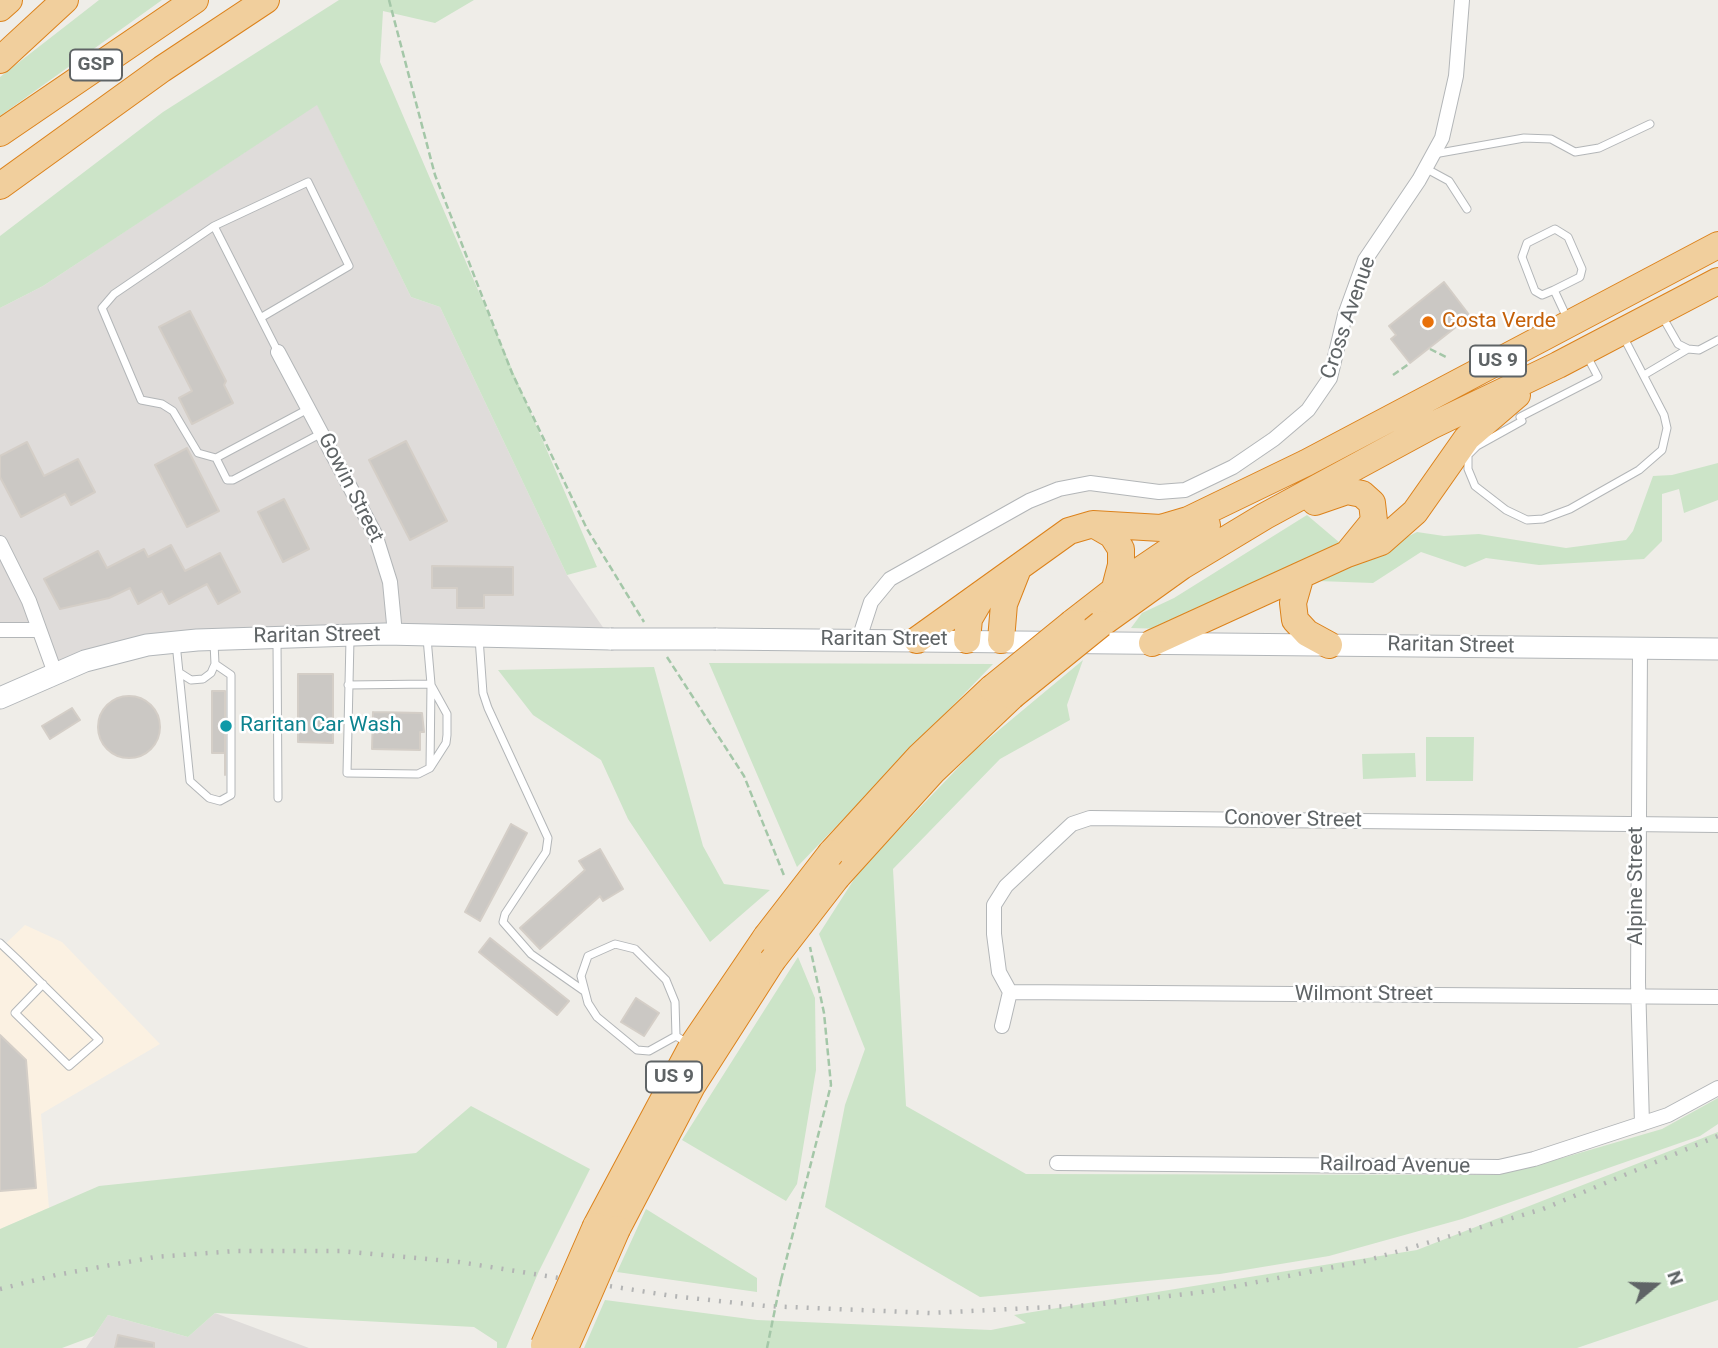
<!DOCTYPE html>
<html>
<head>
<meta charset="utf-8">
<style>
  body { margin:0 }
  #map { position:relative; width:1718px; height:1348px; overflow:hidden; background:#efede8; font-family:Roboto,sans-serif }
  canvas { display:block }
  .north { position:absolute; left:1620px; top:1250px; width:70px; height:70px; -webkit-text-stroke:5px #fff; paint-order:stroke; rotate:71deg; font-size:19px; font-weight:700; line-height:28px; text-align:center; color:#5f6466 }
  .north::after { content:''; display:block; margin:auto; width:24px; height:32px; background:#5f6466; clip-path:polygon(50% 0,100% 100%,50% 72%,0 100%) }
</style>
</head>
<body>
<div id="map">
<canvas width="1718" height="1348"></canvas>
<div class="north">N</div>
</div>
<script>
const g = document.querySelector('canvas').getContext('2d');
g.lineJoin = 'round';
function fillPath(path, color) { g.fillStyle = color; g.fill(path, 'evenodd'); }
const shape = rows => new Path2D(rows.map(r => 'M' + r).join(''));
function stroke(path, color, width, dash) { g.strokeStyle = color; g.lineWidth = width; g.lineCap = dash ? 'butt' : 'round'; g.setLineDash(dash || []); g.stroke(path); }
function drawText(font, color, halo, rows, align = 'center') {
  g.font = font + ' Roboto,sans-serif'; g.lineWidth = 5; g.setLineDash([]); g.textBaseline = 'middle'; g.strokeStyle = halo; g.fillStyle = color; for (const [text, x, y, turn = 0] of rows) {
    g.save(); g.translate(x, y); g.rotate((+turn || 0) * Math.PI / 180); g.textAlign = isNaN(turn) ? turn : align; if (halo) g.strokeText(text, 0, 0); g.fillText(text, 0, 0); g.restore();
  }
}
const commercial = shape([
  [25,925,62,942,160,1044,41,1114,49,1208,0,1229,0,943,3,946]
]);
const industrial = shape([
  [317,104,411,297,440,307,567,575,611,639,214,639,55,673,39,630,0,630,0,308,43,286],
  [215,1313,309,1348,86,1348,108,1315,188,1337]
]);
const green = shape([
  [99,0,162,0,0,116,0,77],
  [339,0,474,0,435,23,383,11,380,62,597,567,567,575,440,307,411,297,317,105,43,286,0,308,0,236,163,112],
  [1718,463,1718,500,1684,513,1679,489,1662,494,1662,541,1644,559,1539,565,1486,558,1465,567,1421,552,1373,583,1318,581,1417,532,1444,536,1479,534,1566,548,1626,540,1633,531,1653,476,1672,475],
  [1307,515,1340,543,1164,629,1131,628,1142,613,1174,598],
  [1083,660,1067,705,1070,720,1000,759,893,869,906,1106,1026,1174,1492,1175,1538,1165,1662,1129,1718,1098,1718,1124,1700,1136,1462,1219,1329,1256,1220,1274,1013,1294,980,1297,825,1207,845,1105,865,1049,819,934,867,859,889,840,975,750],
  [709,663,993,664,797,867],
  [654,667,703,846,724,884,770,890,710,942,628,819,601,760,533,715,498,670],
  [1426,737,1474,737,1473,781,1426,781],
  [1415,753,1416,777,1363,779,1362,754],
  [798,957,815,998,816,1070,797,1184,786,1201,682,1140],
  [471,1106,590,1169,539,1271,506,1348,497,1348,497,1342,474,1327,215,1313,188,1337,108,1315,94,1336,62,1348,0,1348,0,1229,99,1186,416,1153],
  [1718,1132,1718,1300,1577,1348,584,1348,605,1300,757,1320,991,1330,1026,1323,1014,1315,1417,1250],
  [646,1209,757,1278,757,1292,617,1272]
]);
const building = shape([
  [1444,282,1470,316,1410,363,1391,339,1396,335,1389,326,1444,282],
  [190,311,226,381,224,385,233,403,192,424,179,398,192,391,159,327,190,311],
  [406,441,447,521,410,540,369,460,406,441],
  [27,442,44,476,78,459,95,492,71,505,65,494,21,517,0,477,0,456,27,442],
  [187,448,219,511,187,527,155,465,187,448],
  [284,499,309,549,283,562,258,512,284,499],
  [171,545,185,571,220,553,240,592,218,604,207,584,169,604,162,591,138,604,130,588,109,598,60,609,44,579,98,551,107,568,144,549,148,557,171,545],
  [432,566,513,567,513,595,484,595,484,608,457,608,457,588,432,588,432,566],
  [298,674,333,674,333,743,298,742,298,674],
  [212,691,225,691,225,775,225,753,212,753,212,691],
  '98 727a31 31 0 1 1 62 0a31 31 0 1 1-62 0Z',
  [72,708,80,720,50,739,42,726,72,708],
  [373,712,422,713,424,732,420,732,420,750,372,749,373,712],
  [511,824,527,833,480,921,465,912,511,824],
  [600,849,623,889,603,901,600,896,540,949,520,928,585,870,579,861,600,849],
  [490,938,569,1001,557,1015,479,952,490,938],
  [636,998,659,1013,644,1036,621,1022,636,998],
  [0,1035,26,1060,36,1188,0,1191,0,1035],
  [118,1335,154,1343,154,1348,115,1348,118,1335]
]);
const path = shape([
  [389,0,435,175,512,373,587,529,644,622],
  [1430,349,1448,358],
  [1393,375,1410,363],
  [667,657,744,776,785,878],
  [781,1280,831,1085,824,1013,810,947]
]);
const lane = shape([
  [1434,154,1524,138,1551,139,1575,152,1599,148,1650,124],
  [1425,168,1449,181,1467,209],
  [214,226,114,294,102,308,141,400,162,404,173,411,198,453,216,458,310,408],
  [1554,290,1542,295,1535,291,1522,257,1527,243,1555,229,1568,237,1582,269,1580,277,1554,290,1568,320],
  [1662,316,1678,344,1688,349,1699,350,1718,340],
  [262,317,349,266,308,182,214,226,278,352],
  [1587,356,1598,377,1520,417,1522,421,1477,446,1468,455,1468,469,1475,486,1506,510,1527,520,1543,519,1570,509,1639,470,1662,450,1667,428,1664,415,1623,336],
  [1644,375,1688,349],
  [216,458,227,480,233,480,322,433],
  [479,638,483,693,488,708,548,838,546,852,505,914,503,922,531,954,584,991],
  [350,639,347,773,418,774,430,768,431,684,427,638],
  [277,641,278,798],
  [176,643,190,781,209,798,220,801,231,795,231,675,215,664,214,643],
  [180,673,191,680,203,679,211,673,215,664],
  [348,685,431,684],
  [430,768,446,743,447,735,447,714,431,685],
  [0,943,18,960,99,1040,69,1066,15,1013,43,984],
  [676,1036,649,1051,637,1050,597,1017,588,1003,581,976,588,956,615,944,635,949,666,980,675,1002,676,1036,689,1044]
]);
const street = shape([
  [278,352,375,534,390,582,395,634],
  [0,543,29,601,55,673],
  [0,630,39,630],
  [859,639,871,602,890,579,1029,501,1059,489,1090,483,1159,492,1185,490,1233,467,1274,439,1308,410,1330,378,1345,315,1365,260,1419,180,1442,138,1456,76,1462,0],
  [1640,649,1638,982,1642,1124],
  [1010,992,999,972,994,934,994,905,1006,886,1072,824,1090,818,1718,825],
  [1010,992,1718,997],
  [1002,1026,1010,992],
  [1057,1163,1499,1167,1534,1159,1668,1115,1718,1088]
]);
const secondary = shape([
  [716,639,1718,649],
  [0,698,85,661,147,645,197,640,385,634,611,639]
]);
const highway = shape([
  [0,8,9,0],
  [0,60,65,0],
  [0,133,195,0],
  [0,186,162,69,266,0],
  [1315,502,1347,491,1362,494,1372,503,1374,521,1348,553],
  [1093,524,1112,535,1121,549,1121,565,1115,588],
  [1301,575,1293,603,1295,620,1307,633,1329,645],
  [1072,623,1139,571,1207,525],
  [1101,624,1182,566,1265,516,1431,426,1558,365,1718,281],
  [917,640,1069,531,1093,524,1161,528,1188,520,1306,463,1718,245],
  [967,640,969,619,983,595],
  [1001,640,1004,604,1017,571],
  [1152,643,1347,554,1381,542,1415,512,1467,438,1517,395],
  [831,853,919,757,992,688],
  [837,877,933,771,1012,696],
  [596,1226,692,1046,766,937],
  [617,1229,692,1086,772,961]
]);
const rail = shape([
  [0,1289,56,1275,155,1257,235,1251,340,1251,459,1262,672,1296,766,1306,930,1313,1092,1305,1211,1291,1365,1261,1543,1209,1718,1136]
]);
const pathBridge = shape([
  [767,1348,781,1280]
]);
const secondaryBridge = shape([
  [611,639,716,639]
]);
const highwayBridge = shape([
  [992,688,1072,623],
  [1012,696,1101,624],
  [766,937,831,853],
  [772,961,837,877],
  [544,1345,596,1226],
  [565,1348,617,1229]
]);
const markers = [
  [1428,322,7,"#e8710a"],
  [226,726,7,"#0f9aa8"]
];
const shields = [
  [96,65,52],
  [1498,361,56],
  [674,1077,56]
];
const shieldNames = [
  ["GSP",96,65],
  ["US 9",1498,361],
  ["US 9",674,1077]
];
const streetNames = [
  ["Cross Avenue",1349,318,-71],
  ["Gowin Street",350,488,63],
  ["Raritan Street",317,636,-1],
  ["Raritan Street",884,640],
  ["Raritan Street",1451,646,1],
  ["Conover Street",1293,820,1],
  ["Alpine Street",1637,886,-90],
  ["Wilmont Street",1364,995],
  ["Railroad Avenue",1395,1166,1]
];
const foodNames = [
  ["Costa Verde",1442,322]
];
const cultureNames = [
  ["Raritan Car Wash",240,726]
];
fillPath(commercial, '#fbf1e2');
fillPath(industrial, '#dfdcda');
fillPath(green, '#cce4c8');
fillPath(building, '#cbc8c4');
stroke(building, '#d4cec7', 2);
stroke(lane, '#b3b6b8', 9);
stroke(street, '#b3b6b8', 16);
stroke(secondary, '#b2b6b9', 23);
stroke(highway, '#dc821b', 28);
stroke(path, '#a4c7a8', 2.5, [7, 3.5]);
stroke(lane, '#fff', 7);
stroke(street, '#fff', 14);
stroke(secondary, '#fff', 21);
stroke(highway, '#f1cf9d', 26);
stroke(rail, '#b3b4b4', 4.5, [2, 9]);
stroke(secondaryBridge, '#b2b6b9', 23, []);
stroke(highwayBridge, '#dc821b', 28, []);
stroke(pathBridge, '#a4c7a8', 2.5, [7, 3.5]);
stroke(secondaryBridge, '#fff', 21);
stroke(highwayBridge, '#f1cf9d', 26);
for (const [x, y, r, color] of markers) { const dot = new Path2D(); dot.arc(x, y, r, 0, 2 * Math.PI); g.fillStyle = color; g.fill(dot); stroke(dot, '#fff', 2.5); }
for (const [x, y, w] of shields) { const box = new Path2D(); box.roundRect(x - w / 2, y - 15.5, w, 31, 5); g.fillStyle = '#fff'; g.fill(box); stroke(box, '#5f6466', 2); }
drawText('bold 19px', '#5f6466', null, shieldNames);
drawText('21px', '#5f6466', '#fff', streetNames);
drawText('21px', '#c56008', '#fff', foodNames, 'left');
drawText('21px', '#0d838f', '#fff', cultureNames, 'left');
</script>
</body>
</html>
